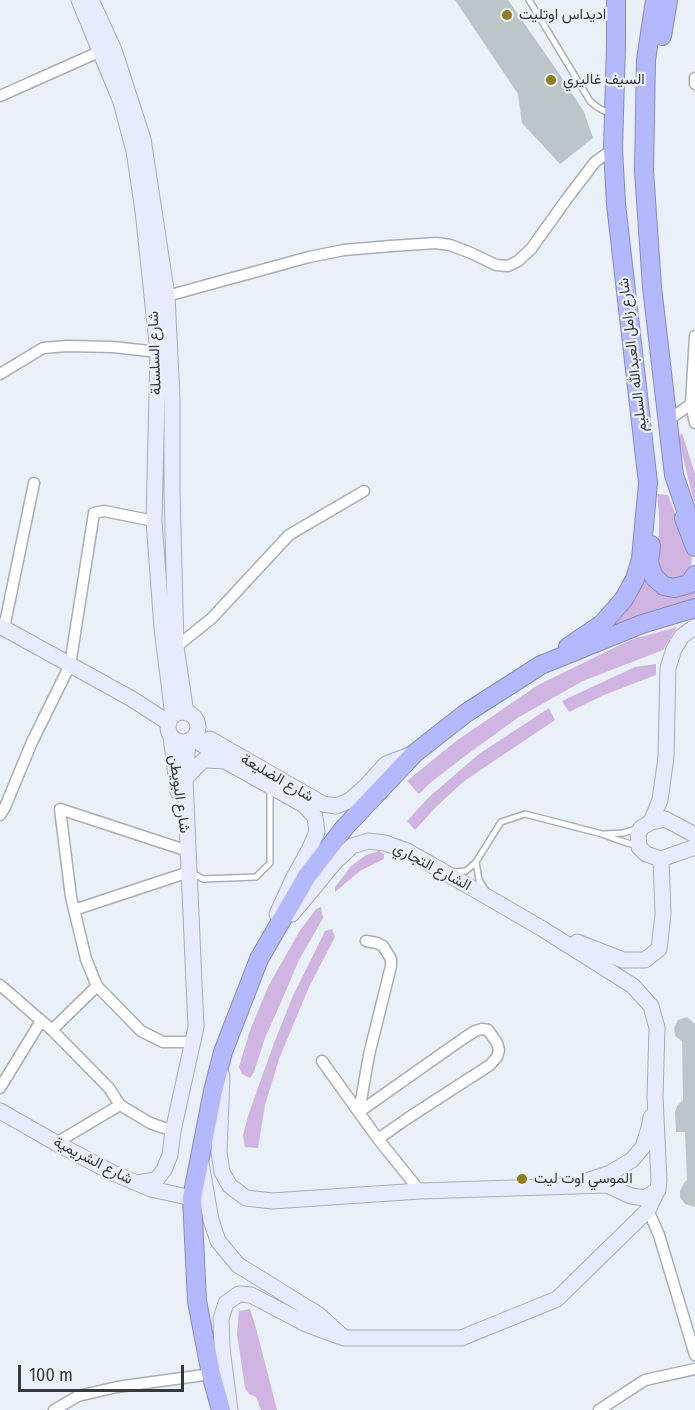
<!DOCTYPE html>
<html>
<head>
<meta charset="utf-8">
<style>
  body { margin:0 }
  #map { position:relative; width:695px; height:1410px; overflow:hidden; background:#eaf0f7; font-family:"Fira Sans Condensed",sans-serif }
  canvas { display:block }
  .scale { position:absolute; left:18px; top:1365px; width:166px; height:27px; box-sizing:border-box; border:3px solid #36383b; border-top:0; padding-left:8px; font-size:18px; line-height:21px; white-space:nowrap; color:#36383b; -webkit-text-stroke:4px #eaf0f7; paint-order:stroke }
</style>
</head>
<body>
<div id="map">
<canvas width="695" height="1410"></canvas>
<div class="scale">100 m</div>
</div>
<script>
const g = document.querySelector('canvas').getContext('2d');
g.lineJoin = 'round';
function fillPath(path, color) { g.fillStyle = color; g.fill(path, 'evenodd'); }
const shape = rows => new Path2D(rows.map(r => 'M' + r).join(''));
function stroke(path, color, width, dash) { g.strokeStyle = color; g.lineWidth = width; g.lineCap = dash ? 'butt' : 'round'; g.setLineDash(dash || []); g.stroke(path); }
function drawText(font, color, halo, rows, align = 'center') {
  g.font = font + ' "Fira Sans Condensed",Vazirmatn,sans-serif'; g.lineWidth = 4.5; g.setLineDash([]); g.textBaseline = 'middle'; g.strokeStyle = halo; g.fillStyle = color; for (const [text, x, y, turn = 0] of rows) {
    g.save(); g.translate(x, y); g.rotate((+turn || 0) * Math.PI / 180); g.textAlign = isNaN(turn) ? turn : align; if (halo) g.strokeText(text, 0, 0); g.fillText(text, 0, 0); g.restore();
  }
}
const green = shape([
  [682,433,695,474,695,505,678,438],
  [657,494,668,495,692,558,691,568,687,574,674,580,667,579,656,571,655,556,659,535,659,515],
  [646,571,676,596,686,595,695,587,695,599,660,608,611,626],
  [677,627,663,650,583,681,519,717,469,753,430,783,419,794,407,781,456,741,538,685,630,640],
  [656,664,656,675,604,695,569,712,562,701,635,667],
  [549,708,555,720,463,782,436,807,415,830,407,821,428,798,479,754],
  [379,851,384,854,384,859,360,871,335,892,335,887,351,866,366,855],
  [321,907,323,918,299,960,282,1000,265,1038,254,1072,250,1078,242,1074,239,1067,250,1030,269,985,299,932,316,909],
  [332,929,335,937,309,987,279,1059,265,1105,258,1148,245,1147,243,1135,248,1116,274,1043,293,996,325,931],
  [250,1309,256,1328,277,1410,261,1410,256,1397,249,1394,245,1388,237,1334,239,1311]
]);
const building = shape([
  [455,0,508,0,558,72,584,112,593,138,560,164,522,123,518,94],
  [687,1017,695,1024,695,1207,685,1204,680,1197,680,1191,684,1183,687,1180,685,1132,676,1132,675,1112,677,1106,683,1100,682,1041,675,1036,674,1028,678,1020]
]);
const lane = shape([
  [529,0,590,101,597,107,610,114],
  [604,834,623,833,636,829],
  [476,862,479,880,486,891],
  [452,872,466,871,476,862,501,822,525,814,602,834,618,840,637,846],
  [192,873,203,879,256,877,270,863,270,791,268,790]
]);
const street = shape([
  [695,78,695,84],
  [0,96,101,51],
  [167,296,309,257,344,250,391,246,436,243,450,245,471,253,496,265,508,266,518,261,531,249,566,200,595,162,613,149],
  [0,374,43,348,67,346,113,347,158,352],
  [691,404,695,423],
  [667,421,691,404,695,336],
  [4,628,34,483],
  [176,647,212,618,289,535,364,491],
  [0,815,5,807,32,742,70,665,94,513,104,511,154,521],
  [188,851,60,809,71,897,86,959,97,986,141,1031,163,1042,193,1042],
  [74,910,189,872],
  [0,985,52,1030,109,1088,120,1105,150,1123,173,1131],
  [52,1030,97,986],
  [322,1061,378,1139,420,1191],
  [0,1088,41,1021],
  [359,1112,464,1038,475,1031,482,1029,488,1030,497,1043,499,1050,497,1057,490,1065,408,1118,378,1139],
  [359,1112,369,1055,391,966,391,959,383,946,377,943,366,941],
  [56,1143,120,1105],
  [648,1210,659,1235,695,1355],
  [54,1410,78,1396,117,1387,211,1374],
  [599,1410,645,1380,695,1369]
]);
const secondary = shape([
  [79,0,121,102,134,151,143,211,158,352,154,521,162,628,173,716],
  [91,0,114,50,143,139,167,296,172,397,172,491,176,647,186,713],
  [0,626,132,699,169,723],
  '168 727a15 15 0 1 1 30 0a15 15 0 1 1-30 0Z',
  [171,736,178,792],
  [193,738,225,761,304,805,315,817,317,832,310,848,293,879,277,914],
  [210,739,323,804,336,806,349,801,366,786,386,764,415,753],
  [185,779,195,768,204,760,225,761],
  [651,822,660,800,666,757,668,668,674,649,682,636,695,627],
  [661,859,695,847],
  [577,942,623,960,645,960,659,949,663,914,661,859,646,854,639,847,638,834,641,828,651,822,665,819,695,835],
  [222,1076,219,1152,222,1172,230,1186,246,1198,272,1201,420,1191,607,1185,631,1196,645,1198,658,1190,659,1181,655,1097,657,1028,651,1006,633,986,541,928,446,873,407,851,385,843,368,841,352,846,335,862,292,914],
  [0,1111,56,1143,113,1173,151,1189,192,1198],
  [201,1163,211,1220,218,1241,238,1265,319,1315,344,1338,461,1338,557,1299,648,1210,657,1191],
  [589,1180,610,1173,632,1160,643,1147,649,1128,651,1117],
  [137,1183,156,1180,164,1170,170,1155,173,1131,196,1027,185,779,188,741],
  [230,1410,222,1348,221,1319,226,1303,239,1294,251,1295,306,1324,338,1336]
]);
const highway = shape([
  [655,0,646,60,644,171,652,287,674,475,688,516,695,527],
  [662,36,668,0],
  [684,518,695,547],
  [651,545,649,563,654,577,664,586,674,588,689,584,695,575],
  [568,647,602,624,624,599,635,579,641,559,648,483,616,204,613,149,616,44,616,0],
  [221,1410,211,1374,197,1301,192,1198,213,1091,223,1052,259,959,307,876,345,827,415,753,466,713,541,665,642,624,695,608]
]);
const markers = [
  [507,15,6,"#937b21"],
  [551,80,6,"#937b21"],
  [522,1179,6,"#937b21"]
];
const poiNames = [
  ["اديداس اوتليت",519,15],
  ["السيف غاليري",563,80],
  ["الموسي اوت ليت",534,1179]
];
const streetNames = [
  ["شارع السلسلة",155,353,-92],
  ["شارع زامل العبدالله السليم",633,355,-97],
  ["شارع الضليعة",277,778,30],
  ["شارع البويطن",179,794,82],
  ["الشارع التجاري",432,867,28],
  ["شارع الشريمية",93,1161,27]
];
fillPath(green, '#d0b4e1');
fillPath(building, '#bcc5c8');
stroke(lane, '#a8aeb4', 8);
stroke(street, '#a8aeb4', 13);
stroke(secondary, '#a8aeb4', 17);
stroke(highway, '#888bb9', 20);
stroke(lane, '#fff', 5);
stroke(street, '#fff', 10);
stroke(secondary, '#e8eafe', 15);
stroke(highway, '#b4b8fd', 18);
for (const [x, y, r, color] of markers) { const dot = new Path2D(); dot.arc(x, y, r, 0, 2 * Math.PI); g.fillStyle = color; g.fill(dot); stroke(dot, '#eaf0f7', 2); }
drawText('15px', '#36383b', '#eaf0f7', poiNames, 'left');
drawText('15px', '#36383b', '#eaf0f7', streetNames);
</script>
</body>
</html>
